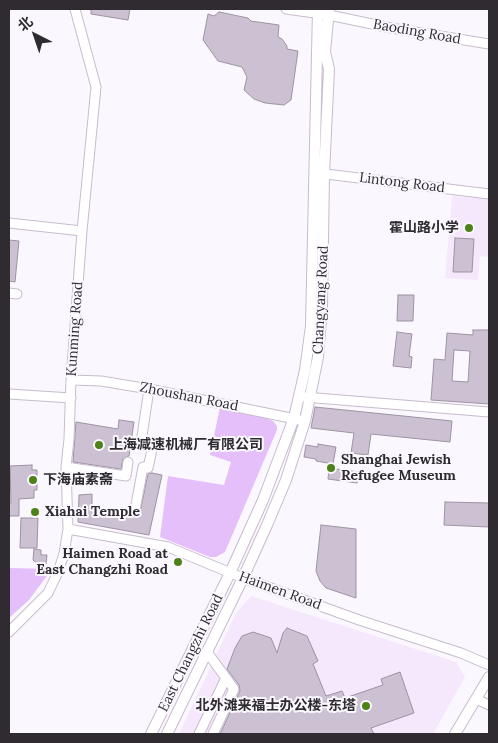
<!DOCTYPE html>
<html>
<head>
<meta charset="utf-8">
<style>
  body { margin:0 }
  #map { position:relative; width:498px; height:743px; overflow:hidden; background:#fbf7fe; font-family:Lora,"Noto Sans SC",serif }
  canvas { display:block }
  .frame { position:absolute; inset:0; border:10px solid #2f2b31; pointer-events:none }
  .north { position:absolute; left:10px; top:10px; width:50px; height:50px; -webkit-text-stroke:4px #fbf7fe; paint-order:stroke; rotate:319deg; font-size:14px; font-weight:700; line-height:20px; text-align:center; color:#2f2b31 }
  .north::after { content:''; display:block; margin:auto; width:18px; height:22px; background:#2f2b31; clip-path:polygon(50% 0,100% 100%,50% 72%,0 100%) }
</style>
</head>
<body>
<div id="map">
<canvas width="498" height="743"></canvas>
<div class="frame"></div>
<div class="north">北</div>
</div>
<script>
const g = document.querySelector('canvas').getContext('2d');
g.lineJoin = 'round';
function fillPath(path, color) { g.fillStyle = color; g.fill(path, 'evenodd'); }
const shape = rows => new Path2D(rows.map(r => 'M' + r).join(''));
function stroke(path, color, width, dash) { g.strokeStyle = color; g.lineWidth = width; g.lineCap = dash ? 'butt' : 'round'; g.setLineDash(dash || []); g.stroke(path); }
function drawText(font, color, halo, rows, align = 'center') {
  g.font = font + ' Lora,"Noto Sans SC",serif'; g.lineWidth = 4; g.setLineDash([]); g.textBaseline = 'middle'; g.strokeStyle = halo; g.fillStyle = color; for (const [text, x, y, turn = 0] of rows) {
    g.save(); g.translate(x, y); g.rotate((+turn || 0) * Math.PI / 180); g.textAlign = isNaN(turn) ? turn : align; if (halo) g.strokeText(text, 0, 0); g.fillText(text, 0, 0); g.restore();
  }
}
const built = shape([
  [452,196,489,199,489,257,480,256,478,280,445,278],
  [251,596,456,662,465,677,433,734,179,734,236,613]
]);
const green = shape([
  [220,407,266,418,273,421,277,426,277,430,225,552,216,557,210,557,160,537,168,476,224,485,231,462,210,455],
  [9,568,52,569,29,600,9,618]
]);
const building = shape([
  [91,9,130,9,128,20,91,14,91,9],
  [219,12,248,18,251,21,279,25,278,37,282,39,287,46,287,49,298,51,291,100,284,105,265,103,254,99,244,90,247,77,242,67,218,61,203,40,208,14,214,16,219,12],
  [455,238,474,239,472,272,453,272,455,238],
  [9,240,19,241,15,282,9,281,9,240],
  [398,295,414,295,413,321,397,321,398,295],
  [473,330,489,330,489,404,431,400,434,359,445,360,447,333,473,335,473,330],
  [454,350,470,351,468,382,452,381,454,350],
  [397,332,412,334,409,356,412,357,411,368,393,366,397,332],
  [315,407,452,421,450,442,371,434,368,455,351,453,354,433,311,428,315,407],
  [119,420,134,422,129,456,123,459,121,469,73,462,76,422,118,429,119,420],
  [318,444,336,447,333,464,316,461,316,459,304,457,306,445,318,447,318,444],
  [32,465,32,470,37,470,37,490,34,490,34,498,19,499,19,516,9,516,9,503,11,503,10,466,32,465],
  [329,468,359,472,357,483,328,479,329,468],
  [152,473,162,475,149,535,78,522,79,495,92,494,92,508,139,517,148,474,152,473],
  [445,502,489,503,489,527,444,525,445,502],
  [21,518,38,518,37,548,20,548,21,518],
  [321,525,356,529,356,598,326,588,320,581,316,571,321,525],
  [34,549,41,550,41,555,47,555,46,564,37,563,33,560,34,549],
  [287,628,307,636,318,661,313,664,326,696,342,691,345,698,383,685,381,679,400,672,414,713,371,728,374,734,220,734,240,691,239,685,227,669,235,648,242,636,253,632,271,638,277,653,283,633,287,628]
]);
const minor = shape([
  [286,9,329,15,391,28,489,44],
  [318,173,489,194],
  [9,223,82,231],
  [9,293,17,294],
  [71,380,101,381,149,389,305,421],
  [9,394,71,398],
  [304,397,489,412],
  [66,467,126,476,128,462],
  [135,510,143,467,148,468,153,445,141,443,149,389],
  [68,529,168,547,243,578,359,620,461,653,489,665],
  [9,632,48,593,58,572,64,554,68,529,66,467,69,439,71,380,82,231,96,87,75,9],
  [207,652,234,689,213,734],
  [476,699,489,705],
  [199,734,226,678]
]);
const major = shape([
  [151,734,230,573,263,500,294,418,305,370,311,326,318,9],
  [167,734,243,578,267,525,286,480,305,421,318,357,322,307,324,174,329,69,325,52,329,9],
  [455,734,489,677]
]);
const markers = [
  [469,228,5,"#4c8219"],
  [99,445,5,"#4c8219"],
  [331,468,5,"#4c8219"],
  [33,480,5,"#4c8219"],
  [35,512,5,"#4c8219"],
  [178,562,5,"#4c8219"],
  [366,706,5,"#4c8219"]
];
const streetNames = [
  ["Baoding Road",417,32,10],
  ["Lintong Road",402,183,7],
  ["Changyang Road",321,300,-87],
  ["Kunming Road",75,329,-86],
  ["Zhoushan Road",189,397,11],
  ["Haimen Road",280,591,20],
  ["East Changzhi Road",191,653,-64]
];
const poiNames = [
  ["霍山路小学",459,228,"right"],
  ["上海减速机械厂有限公司",109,445],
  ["Shanghai Jewish",341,460],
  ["Refugee Museum",341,476],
  ["下海庙素斋",43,480],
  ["Xiahai Temple",45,512],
  ["Haimen Road at",168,554,"right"],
  ["East Changzhi Road",168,570,"right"],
  ["北外滩来福士办公楼-东塔",356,706,"right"]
];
fillPath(built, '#f5e8fc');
fillPath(green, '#e5bff9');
fillPath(building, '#ccc1d2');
stroke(building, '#9d93a3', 1);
stroke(minor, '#c7bccd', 11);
stroke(major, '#c7bccd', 12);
stroke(minor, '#fff', 9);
stroke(major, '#fff', 10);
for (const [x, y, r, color] of markers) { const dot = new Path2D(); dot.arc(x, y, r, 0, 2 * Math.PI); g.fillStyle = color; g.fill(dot); stroke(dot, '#fbf7fe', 2); }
drawText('14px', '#2f2b31', '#fbf7fe', streetNames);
drawText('bold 14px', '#2f2b31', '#fbf7fe', poiNames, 'left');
</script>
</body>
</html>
